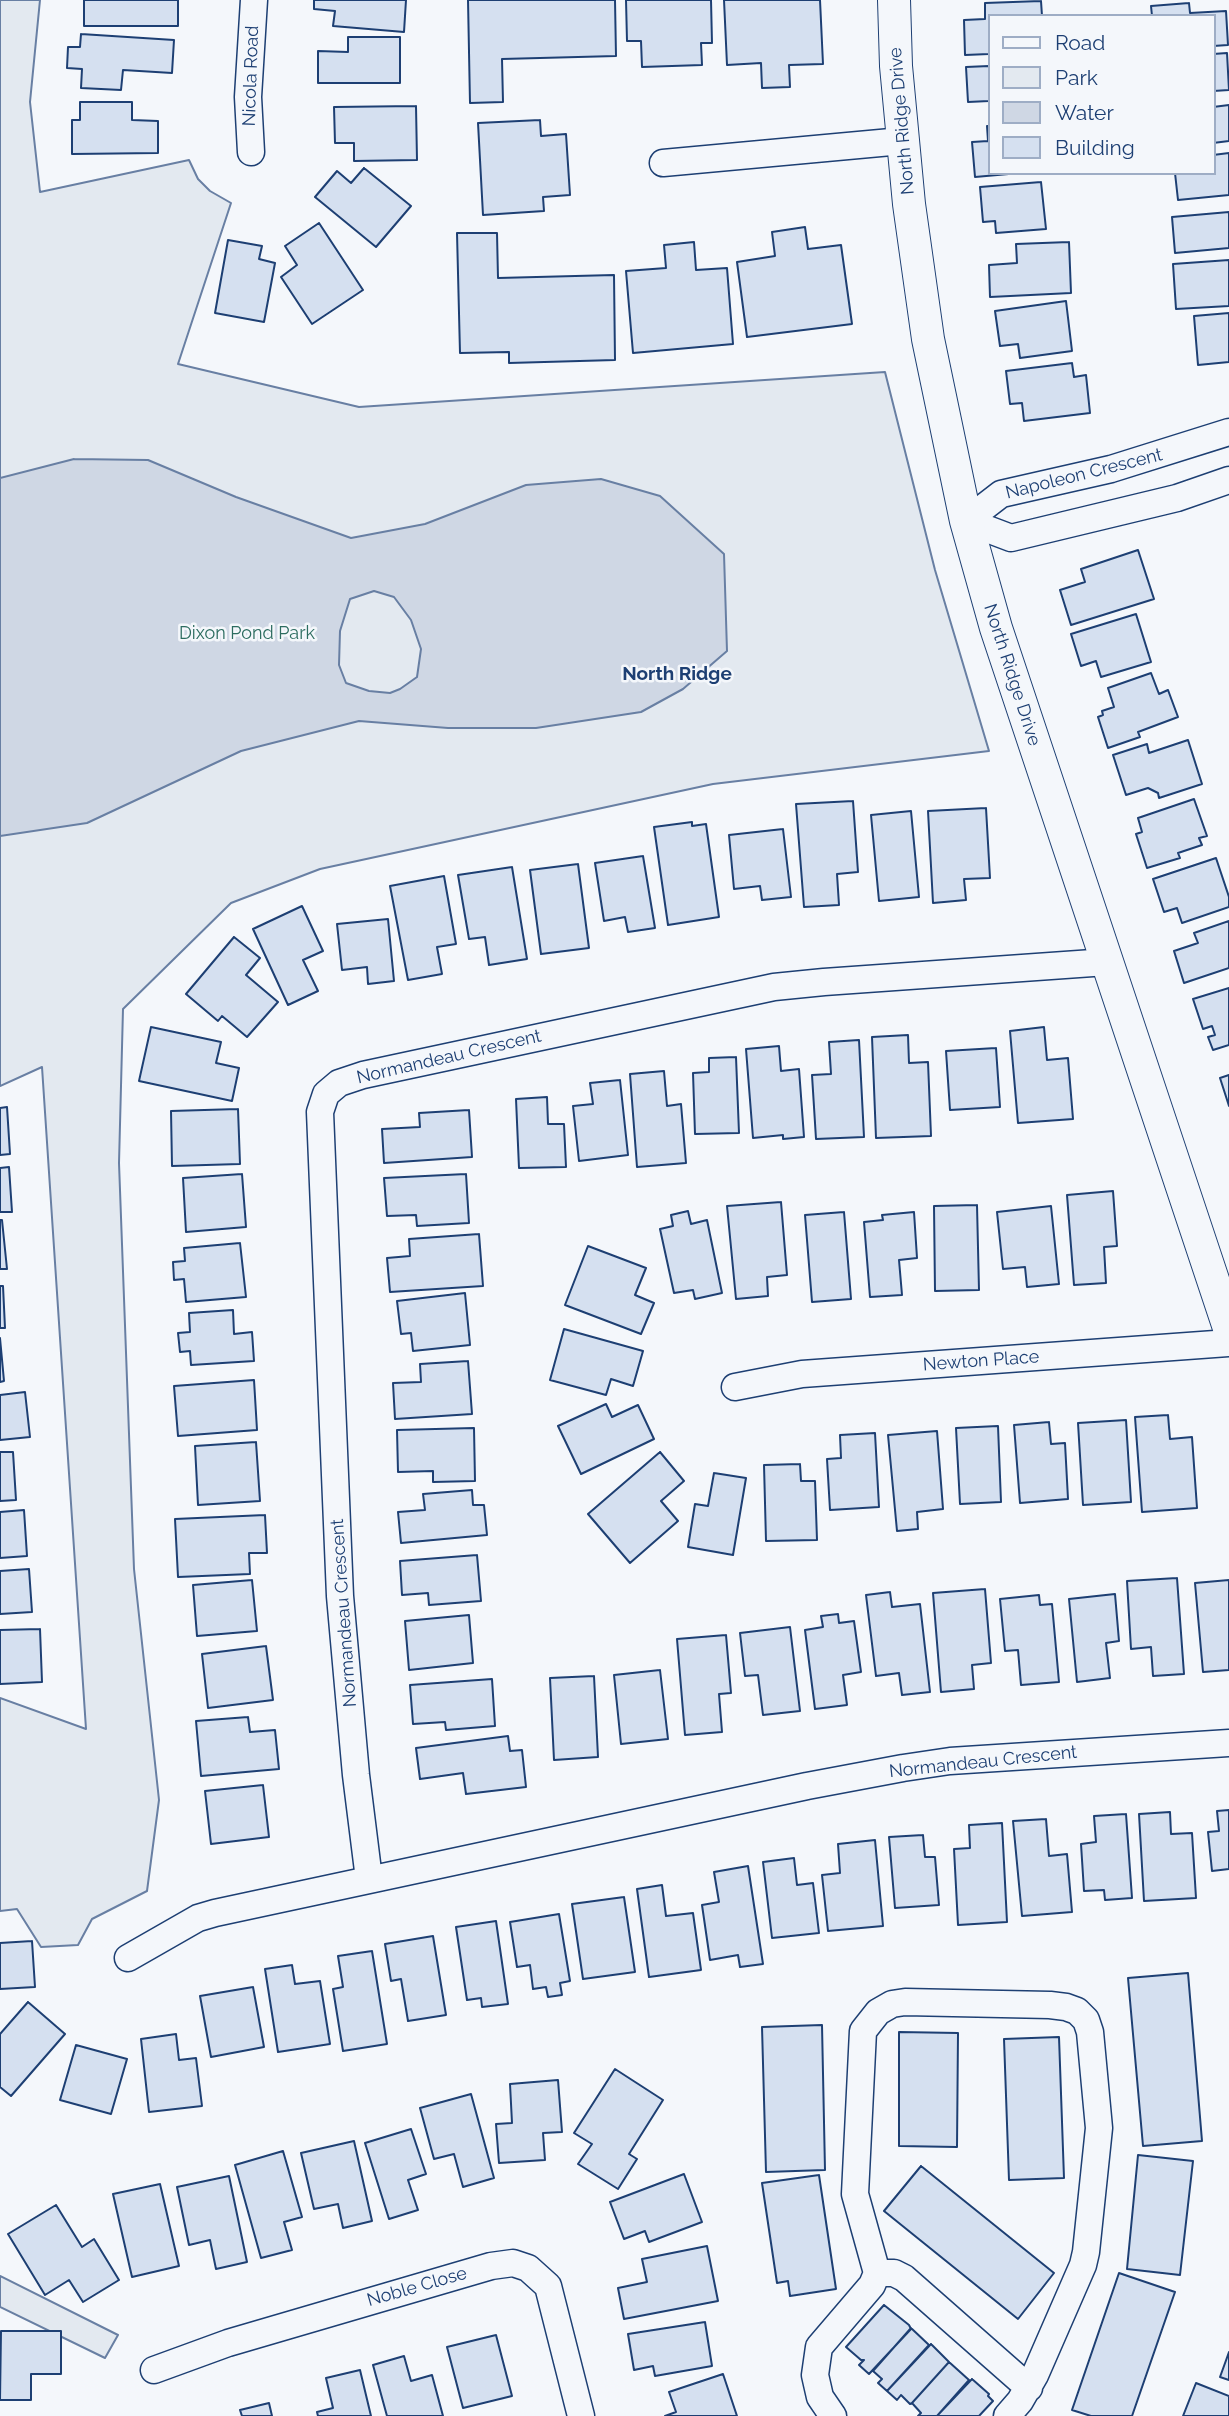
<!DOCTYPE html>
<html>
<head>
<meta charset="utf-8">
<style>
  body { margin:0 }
  #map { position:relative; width:1229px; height:2416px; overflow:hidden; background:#f4f7fb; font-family:Raleway,sans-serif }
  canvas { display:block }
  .legend { position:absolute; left:988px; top:14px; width:228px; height:161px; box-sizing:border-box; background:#f4f7fb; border:2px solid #9eadc5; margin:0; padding:9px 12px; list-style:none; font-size:21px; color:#1d3f73 }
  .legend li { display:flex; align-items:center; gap:14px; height:35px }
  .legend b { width:35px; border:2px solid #9eadc5 }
</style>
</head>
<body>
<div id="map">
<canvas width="1229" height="2416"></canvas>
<ul class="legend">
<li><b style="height:9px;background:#f4f7fb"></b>Road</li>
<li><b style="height:19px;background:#e3e9f0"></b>Park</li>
<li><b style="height:19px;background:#cfd7e4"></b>Water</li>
<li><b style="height:19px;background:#d5e0f0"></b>Building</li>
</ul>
</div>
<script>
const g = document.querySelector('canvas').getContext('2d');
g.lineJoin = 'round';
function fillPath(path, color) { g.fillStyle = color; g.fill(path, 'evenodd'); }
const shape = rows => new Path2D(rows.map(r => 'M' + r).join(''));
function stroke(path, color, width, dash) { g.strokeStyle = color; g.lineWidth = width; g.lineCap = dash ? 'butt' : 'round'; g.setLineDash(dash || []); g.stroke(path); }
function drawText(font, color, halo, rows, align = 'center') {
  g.font = font + ' Raleway,sans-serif'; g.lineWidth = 5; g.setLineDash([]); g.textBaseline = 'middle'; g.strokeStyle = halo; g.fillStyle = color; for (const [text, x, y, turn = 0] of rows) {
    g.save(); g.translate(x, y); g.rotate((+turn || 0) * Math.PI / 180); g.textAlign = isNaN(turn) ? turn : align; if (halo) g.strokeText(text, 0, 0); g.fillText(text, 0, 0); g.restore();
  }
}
const green = shape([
  [0,0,40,0,30,102,40,192,189,160,198,179,210,191,231,203,178,364,359,407,885,372,935,570,989,751,713,784,320,869,231,903,123,1009,119,1163,134,1569,159,1800,147,1891,92,1919,78,1945,41,1947,17,1909,0,1911,0,1698,86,1729,42,1067,0,1086,0,0],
  [0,2276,118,2335,105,2358,0,2307,0,2276]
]);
const water = shape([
  [74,459,148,460,236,497,351,538,425,524,526,485,601,479,660,496,724,554,727,651,683,689,641,712,536,728,448,728,359,721,241,751,87,823,0,836,0,478,74,459],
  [374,591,394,597,411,620,421,649,417,677,400,689,390,693,369,691,346,683,339,665,340,631,350,599,374,591]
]);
const building = shape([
  [84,0,178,0,178,26,84,26,84,0],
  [314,0,406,0,404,32,333,26,335,11,314,9,314,0],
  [468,0,615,0,616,56,502,59,503,102,470,103,468,0],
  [626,0,711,0,712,43,701,43,702,65,642,67,641,41,627,41,626,0],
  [724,0,820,0,823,64,789,65,790,87,762,88,761,63,727,65,724,0],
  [1041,1,1042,16,989,16,989,54,965,55,964,20,985,19,985,3,1041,1],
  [1189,3,1190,13,1226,11,1228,45,1213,46,1213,16,1152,16,1151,6,1189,3],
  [81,34,174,40,172,73,123,70,121,90,81,88,82,69,67,68,68,47,80,47,81,34],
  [348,37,400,37,400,83,318,83,318,51,348,52,348,37],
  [1227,53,1229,90,1213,91,1213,54,1227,53],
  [989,66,989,101,968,102,966,67,989,66],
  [80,102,132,102,132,120,158,121,158,153,72,154,72,120,80,120,80,102],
  [1229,105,1229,141,1213,143,1213,107,1229,105],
  [416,106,417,160,354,161,354,143,335,143,334,107,416,106],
  [540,120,541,136,566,134,570,195,543,197,544,211,483,215,478,123,540,120],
  [987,126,989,126,989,173,1020,173,975,177,972,142,988,141,987,126],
  [1229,153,1229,195,1178,200,1175,173,1213,173,1213,155,1229,153],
  [364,168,411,206,376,247,315,197,337,171,351,183,364,168],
  [1041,182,1046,229,996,233,995,221,983,222,980,187,1041,182],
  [1229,212,1229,248,1175,253,1172,217,1229,212],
  [319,223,363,290,312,324,281,277,297,265,285,246,319,223],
  [805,227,808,249,841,245,852,324,747,337,737,262,775,256,772,232,805,227],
  [457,233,497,233,498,278,614,275,615,360,509,363,509,352,460,353,457,233],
  [228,240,262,246,259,259,275,263,264,322,215,313,228,240],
  [694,242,696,270,727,268,733,344,633,353,626,271,666,268,664,245,694,242],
  [1069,242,1071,293,990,297,989,265,1017,263,1016,244,1069,242],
  [1229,260,1229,306,1176,309,1173,264,1229,260],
  [1066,301,1072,351,1020,358,1018,344,1000,346,995,311,1066,301],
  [1229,313,1229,362,1198,365,1194,316,1229,313],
  [1072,363,1074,377,1086,375,1090,413,1024,421,1022,403,1010,404,1006,371,1072,363],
  [1138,550,1154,599,1071,625,1060,590,1085,582,1081,569,1138,550],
  [1136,614,1151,662,1101,677,1096,661,1081,666,1071,634,1136,614],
  [1151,673,1159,694,1168,690,1178,717,1138,732,1140,737,1108,748,1098,717,1103,715,1102,711,1114,707,1108,688,1151,673],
  [1188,740,1202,784,1159,798,1158,793,1148,788,1126,795,1113,755,1147,744,1149,753,1188,740],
  [1194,799,1207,836,1199,838,1202,845,1178,853,1180,858,1147,868,1136,834,1142,832,1138,818,1194,799],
  [853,801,858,872,837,874,839,905,804,907,796,804,853,801],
  [986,808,990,878,964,879,966,900,933,903,928,811,986,808],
  [911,811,919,897,879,901,871,815,911,811],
  [692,822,692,826,706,824,719,917,668,925,654,827,692,822],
  [783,829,791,897,762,900,760,886,734,889,729,835,783,829],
  [643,856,655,928,628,932,625,917,604,921,595,863,643,856],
  [1216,858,1229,897,1229,907,1182,923,1177,908,1164,912,1153,879,1216,858],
  [578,864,589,948,541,954,530,870,578,864],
  [512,867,527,959,489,965,485,937,469,939,458,875,512,867],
  [444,876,456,944,437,947,442,974,408,980,390,886,444,876],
  [302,906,323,951,303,960,318,991,288,1005,253,929,302,906],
  [388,919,394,981,368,984,367,967,342,970,337,924,388,919],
  [1229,921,1229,968,1184,983,1174,951,1198,943,1194,933,1229,921],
  [234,937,260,958,246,975,278,1002,247,1037,222,1016,218,1021,186,994,234,937],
  [1229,988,1229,1045,1213,1050,1208,1037,1215,1035,1212,1026,1203,1029,1193,999,1229,988],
  [151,1027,221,1042,216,1063,239,1068,232,1101,139,1081,151,1027],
  [1044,1027,1047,1060,1068,1058,1073,1119,1018,1123,1010,1031,1044,1027],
  [908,1035,909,1063,928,1062,931,1136,876,1138,872,1037,908,1035],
  [859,1040,864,1137,816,1139,812,1075,831,1074,829,1042,859,1040],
  [779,1046,781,1071,799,1069,804,1137,783,1139,783,1135,753,1138,746,1049,779,1046],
  [996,1048,1000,1107,950,1110,946,1051,996,1048],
  [736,1057,739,1133,695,1134,693,1073,709,1072,709,1058,736,1057],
  [664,1071,667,1106,681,1104,686,1163,637,1167,630,1074,664,1071],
  [1229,1075,1229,1106,1220,1078,1229,1075],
  [620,1080,628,1155,579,1161,573,1106,593,1104,590,1083,620,1080],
  [547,1097,548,1124,564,1124,566,1167,519,1168,516,1099,547,1097],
  [7,1107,10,1154,0,1155,0,1108,7,1107],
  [238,1109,240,1164,172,1166,171,1111,238,1109],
  [469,1110,472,1157,384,1163,382,1129,420,1127,419,1113,469,1110],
  [9,1167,12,1212,0,1212,0,1168,9,1167],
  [242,1174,246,1227,186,1232,183,1178,242,1174],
  [466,1174,469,1223,417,1226,416,1215,387,1216,384,1178,466,1174],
  [1113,1191,1117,1246,1104,1247,1106,1283,1074,1285,1067,1195,1113,1191],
  [781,1202,787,1275,767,1277,768,1296,736,1299,727,1206,781,1202],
  [977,1205,979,1290,935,1291,934,1206,977,1205],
  [1051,1206,1059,1284,1027,1287,1025,1267,1003,1269,997,1212,1051,1206],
  [688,1211,691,1224,707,1220,722,1293,695,1299,693,1290,674,1293,660,1229,673,1226,671,1215,688,1211],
  [844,1212,851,1299,812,1302,805,1215,844,1212],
  [914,1212,917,1258,899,1260,902,1295,870,1297,864,1222,883,1220,882,1215,914,1212],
  [0,1220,2,1220,7,1269,0,1269,0,1220],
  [479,1234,483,1286,390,1292,387,1258,410,1256,409,1239,479,1234],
  [240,1243,246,1297,186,1302,184,1279,174,1280,173,1262,185,1261,184,1248,240,1243],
  [588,1246,646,1268,635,1295,654,1303,641,1334,565,1305,588,1246],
  [0,1286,3,1286,5,1328,0,1328,0,1286],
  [465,1293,470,1345,413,1351,411,1333,401,1334,397,1301,465,1293],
  [233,1310,234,1334,252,1332,254,1361,191,1365,190,1351,180,1352,178,1333,190,1332,189,1313,233,1310],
  [564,1329,643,1351,633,1386,611,1379,606,1395,550,1380,564,1329],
  [0,1338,4,1381,0,1382,0,1338],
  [468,1361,472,1414,395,1419,393,1383,421,1382,420,1364,468,1361],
  [254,1380,257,1430,178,1436,174,1386,254,1380],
  [25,1392,30,1437,0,1440,0,1395,25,1392],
  [606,1404,612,1417,638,1405,654,1439,581,1474,558,1426,606,1404],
  [1168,1415,1170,1439,1192,1437,1197,1508,1142,1512,1135,1417,1168,1415],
  [1126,1420,1131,1502,1083,1505,1078,1423,1126,1420],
  [1049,1422,1051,1444,1065,1443,1068,1499,1020,1503,1014,1425,1049,1422],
  [998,1426,1001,1502,960,1504,956,1428,998,1426],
  [474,1428,475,1481,433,1482,433,1471,398,1472,397,1430,474,1428],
  [937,1431,943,1509,917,1512,918,1529,897,1531,888,1435,937,1431],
  [875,1433,879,1507,830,1510,827,1459,841,1458,840,1435,875,1433],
  [256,1442,260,1501,198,1505,195,1446,256,1442],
  [0,1452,13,1452,16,1500,0,1501,0,1452],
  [660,1452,684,1481,661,1501,678,1521,630,1563,588,1514,660,1452],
  [800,1464,801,1481,815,1481,817,1540,766,1541,764,1465,800,1464],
  [714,1473,746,1478,733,1555,688,1547,695,1504,708,1506,714,1473],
  [472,1490,473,1505,484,1505,487,1535,401,1543,398,1512,425,1510,423,1494,472,1490],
  [24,1510,27,1556,0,1558,0,1512,24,1510],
  [265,1515,267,1553,249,1553,250,1574,178,1577,175,1519,265,1515],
  [477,1555,481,1601,429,1605,428,1593,402,1595,400,1561,477,1555],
  [29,1569,32,1612,0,1614,0,1571,29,1569],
  [1177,1578,1184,1674,1153,1676,1151,1647,1131,1649,1127,1581,1177,1578],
  [252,1580,257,1631,197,1636,193,1585,252,1580],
  [1229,1580,1229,1670,1203,1672,1195,1583,1229,1580],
  [985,1589,991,1663,972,1665,974,1689,941,1692,933,1593,985,1589],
  [890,1592,892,1607,920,1604,930,1692,902,1695,899,1673,876,1676,866,1595,890,1592],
  [1115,1594,1119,1641,1106,1643,1110,1678,1077,1682,1069,1599,1115,1594],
  [1039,1595,1040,1605,1052,1604,1059,1682,1021,1685,1018,1650,1005,1651,1000,1599,1039,1595],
  [838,1614,839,1623,854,1621,861,1672,843,1675,847,1705,815,1709,805,1630,823,1627,821,1616,838,1614],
  [469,1615,473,1663,409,1670,405,1621,469,1615],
  [790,1627,800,1711,763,1715,758,1675,745,1676,740,1633,790,1627],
  [40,1629,42,1682,0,1684,0,1630,40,1629],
  [726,1635,731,1693,719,1694,722,1732,685,1735,677,1639,726,1635],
  [266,1646,273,1700,208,1708,202,1654,266,1646],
  [660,1670,668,1739,621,1744,614,1675,660,1670],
  [594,1676,598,1757,554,1760,550,1678,594,1676],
  [492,1679,495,1726,446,1730,445,1722,413,1724,410,1685,492,1679],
  [248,1717,250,1732,275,1730,279,1769,201,1776,196,1721,248,1717],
  [508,1736,510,1751,522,1750,526,1787,466,1794,463,1773,420,1779,416,1748,508,1736],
  [263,1785,269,1837,211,1844,205,1791,263,1785],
  [1229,1810,1229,1869,1212,1871,1208,1832,1219,1831,1217,1811,1229,1810],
  [1170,1812,1171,1834,1192,1833,1196,1898,1144,1901,1139,1814,1170,1812],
  [1126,1814,1132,1898,1105,1900,1104,1890,1084,1891,1081,1844,1096,1842,1094,1816,1126,1814],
  [1046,1819,1049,1856,1067,1854,1072,1912,1022,1916,1013,1821,1046,1819],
  [1002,1823,1007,1922,958,1925,954,1849,970,1848,969,1825,1002,1823],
  [923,1835,925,1857,935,1857,939,1905,895,1908,889,1837,923,1835],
  [875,1840,883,1926,828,1931,822,1875,840,1873,838,1844,875,1840],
  [794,1858,797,1885,813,1883,819,1933,772,1938,763,1862,794,1858],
  [748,1866,763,1964,740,1967,738,1955,710,1960,702,1905,719,1902,714,1872,748,1866],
  [662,1885,666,1916,693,1913,701,1970,649,1977,637,1889,662,1885],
  [624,1897,635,1972,583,1979,572,1904,624,1897],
  [559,1914,570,1981,560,1983,562,1995,548,1997,546,1987,533,1989,530,1965,517,1967,510,1922,559,1914],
  [496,1921,508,2004,482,2007,481,1998,467,2000,456,1927,496,1921],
  [433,1936,446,2015,408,2021,401,1979,391,1981,385,1944,433,1936],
  [32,1941,35,1987,0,1989,0,1943,32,1941],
  [372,1951,387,2044,343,2051,333,1989,343,1987,338,1956,372,1951],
  [292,1965,295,1984,320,1981,330,2044,278,2052,265,1969,292,1965],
  [1188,1973,1202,2141,1143,2146,1128,1978,1188,1973],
  [253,1987,264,2047,211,2057,200,1996,253,1987],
  [28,2002,65,2034,11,2096,0,2087,0,2034,28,2002],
  [822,2025,825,2170,766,2172,762,2027,822,2025],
  [899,2032,958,2033,957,2147,899,2146,899,2032],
  [176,2034,179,2060,196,2058,202,2106,149,2112,141,2039,176,2034],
  [1059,2037,1064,2178,1009,2180,1004,2039,1059,2037],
  [76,2045,127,2059,111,2114,60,2100,76,2045],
  [615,2069,663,2100,629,2154,637,2159,618,2189,578,2164,592,2144,574,2133,615,2069],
  [558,2080,562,2132,543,2133,545,2160,499,2163,496,2124,512,2123,510,2084,558,2080],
  [471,2094,494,2178,463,2187,454,2154,434,2159,420,2108,471,2094],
  [411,2129,426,2174,408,2180,418,2210,389,2219,365,2143,411,2129],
  [354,2141,372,2221,343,2228,338,2204,314,2209,301,2153,354,2141],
  [283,2151,302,2217,284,2222,292,2250,261,2258,235,2165,283,2151],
  [1138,2155,1193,2161,1180,2275,1127,2269,1138,2155],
  [921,2166,1054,2273,1018,2319,884,2211,921,2166],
  [684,2174,702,2222,649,2242,645,2231,624,2239,610,2202,684,2174],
  [819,2175,836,2289,790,2296,788,2281,777,2283,762,2183,819,2175],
  [229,2176,247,2262,216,2269,210,2240,189,2245,177,2187,229,2176],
  [160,2184,179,2266,132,2277,113,2194,160,2184],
  [56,2205,82,2247,94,2239,119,2280,83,2302,69,2280,45,2295,8,2234,56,2205],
  [707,2246,718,2301,624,2319,618,2288,647,2282,642,2259,707,2246],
  [1119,2273,1175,2292,1132,2416,1091,2416,1072,2410,1119,2273],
  [884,2305,909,2325,911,2329,869,2374,859,2365,864,2360,861,2360,846,2347,884,2305],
  [705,2322,712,2366,655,2376,653,2366,634,2370,628,2334,705,2322],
  [911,2328,929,2345,887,2391,878,2383,882,2379,873,2371,911,2328],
  [1,2331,61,2331,61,2374,31,2374,31,2400,0,2400,1,2331],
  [496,2335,512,2396,463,2408,447,2347,496,2335],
  [931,2344,949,2362,912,2403,910,2404,901,2395,897,2400,887,2391,931,2344],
  [1229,2352,1229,2380,1220,2377,1229,2352],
  [404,2356,411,2381,432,2375,443,2416,387,2416,373,2365,404,2356],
  [949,2362,969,2380,937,2416,918,2416,921,2413,912,2403,949,2362],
  [360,2370,371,2416,318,2416,317,2412,333,2408,326,2378,360,2370],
  [723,2374,737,2416,665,2416,676,2412,669,2392,723,2374],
  [972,2379,989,2394,988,2396,993,2401,979,2416,937,2416,972,2379],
  [1196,2383,1229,2396,1229,2416,1183,2416,1196,2383],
  [269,2403,272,2416,242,2416,240,2410,269,2403]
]);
const minor = shape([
  [251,152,248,97,254,0],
  [663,163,902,141],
  [966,521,1001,494,1111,469,1229,432],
  [966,521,1011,538,1177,498,1229,480],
  [735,1387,802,1374,1229,1343],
  [369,1879,356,1775,340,1596,320,1112,326,1094,339,1083,363,1075,774,987,824,982,1107,962],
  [128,1958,198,1918,215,1913,807,1786,903,1768,950,1761,1229,1743],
  [877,2273,894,2273,904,2278,1029,2388],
  [154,2370,228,2343,491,2266,513,2263,528,2268,548,2286,581,2416],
  [833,2416,820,2397,815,2375,819,2347,872,2285,877,2273,855,2194,863,2031,878,2012,892,2004,905,2002,1050,2005,1066,2007,1077,2011,1086,2020,1090,2032,1099,2128,1086,2252,1083,2265,1035,2375,1020,2401,1007,2416]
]);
const tertiary = shape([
  [894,0,896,66,909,204,928,339,966,521,996,628,1229,1328]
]);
const streetNames = [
  ["Nicola Road",251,76,-88],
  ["North Ridge Drive",902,121,-95],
  ["Napoleon Crescent",1084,474,-14],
  ["North Ridge Drive",1012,675,72],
  ["Normandeau Crescent",449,1057,-13],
  ["Newton Place",981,1361,-4],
  ["Normandeau Crescent",344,1613,-94],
  ["Normandeau Crescent",983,1762,-6],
  ["Noble Close",417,2287,-16]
];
const parkNames = [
  ["Dixon Pond Park",247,634]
];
const neighbourhoodNames = [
  ["North Ridge",677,674]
];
fillPath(green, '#e3e9f0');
stroke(green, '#687fa3', 2);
fillPath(water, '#cfd7e4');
stroke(water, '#687fa3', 2);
fillPath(building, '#d5e0f0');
stroke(building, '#1d3f73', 2);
stroke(minor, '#1d3f73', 29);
stroke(tertiary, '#1d3f73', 34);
stroke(minor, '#f4f7fb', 26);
stroke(tertiary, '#f4f7fb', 32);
drawText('18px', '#1d3f73', '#f4f7fb', streetNames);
drawText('18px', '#2c6c60', '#f4f7fb', parkNames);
drawText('bold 19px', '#1d3f73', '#f4f7fb', neighbourhoodNames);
</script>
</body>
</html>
